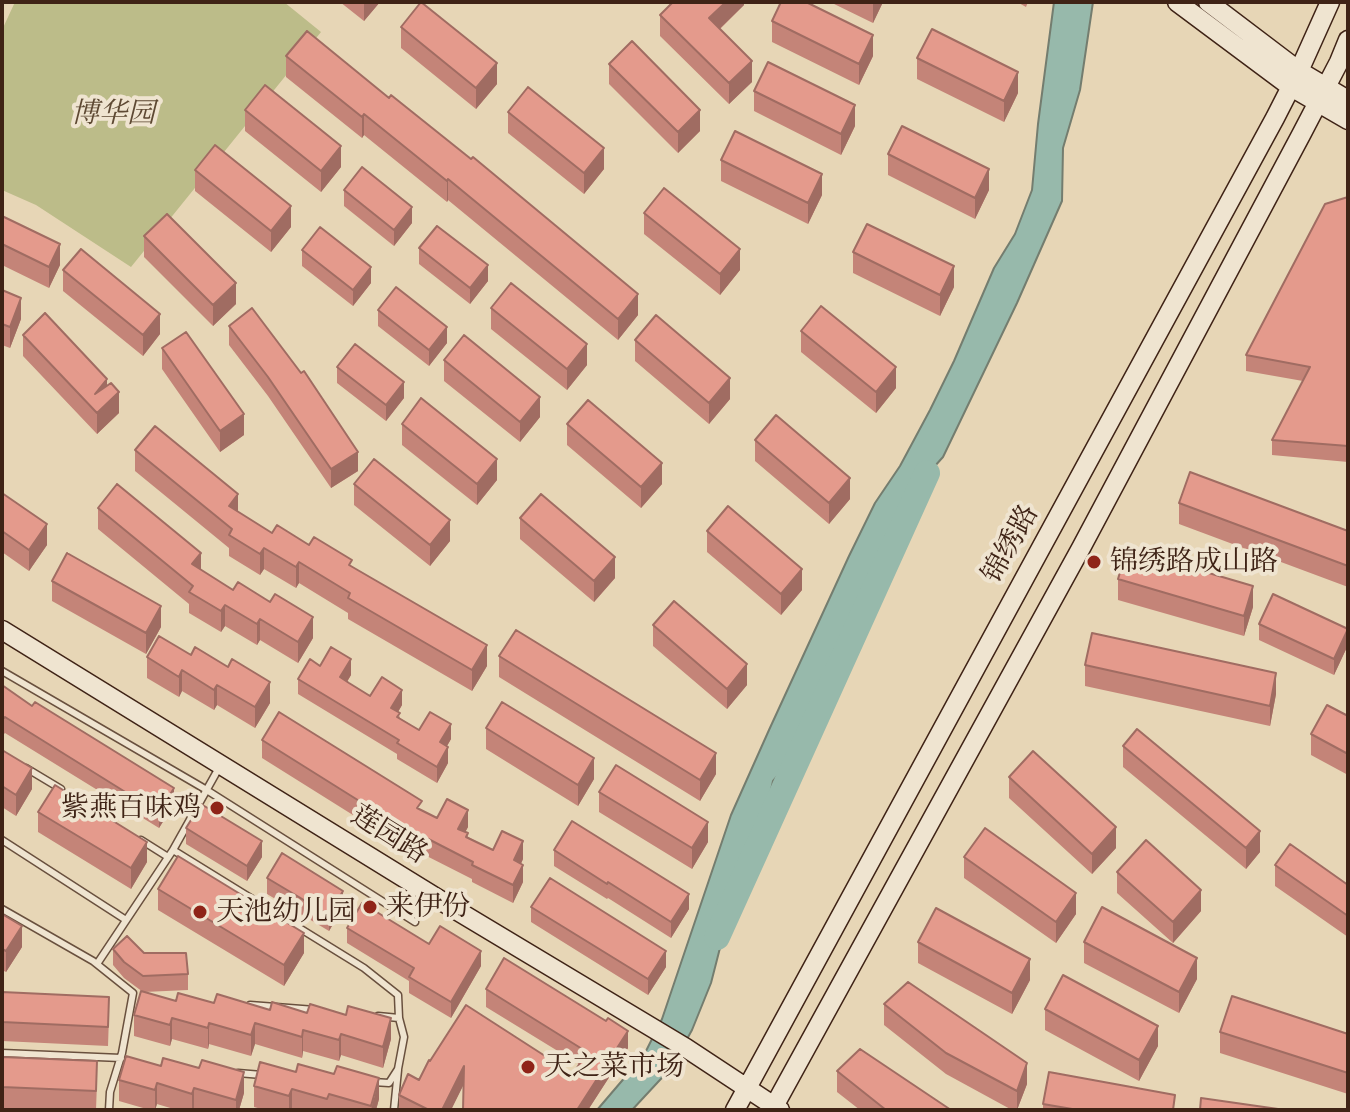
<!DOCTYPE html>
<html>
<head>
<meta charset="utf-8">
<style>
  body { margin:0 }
  #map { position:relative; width:1350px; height:1112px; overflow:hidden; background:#e7d6b6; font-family:"EB Garamond",serif }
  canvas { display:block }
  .frame { position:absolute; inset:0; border:4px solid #3f2316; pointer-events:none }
</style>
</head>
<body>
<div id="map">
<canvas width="1350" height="1112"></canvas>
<div class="frame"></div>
</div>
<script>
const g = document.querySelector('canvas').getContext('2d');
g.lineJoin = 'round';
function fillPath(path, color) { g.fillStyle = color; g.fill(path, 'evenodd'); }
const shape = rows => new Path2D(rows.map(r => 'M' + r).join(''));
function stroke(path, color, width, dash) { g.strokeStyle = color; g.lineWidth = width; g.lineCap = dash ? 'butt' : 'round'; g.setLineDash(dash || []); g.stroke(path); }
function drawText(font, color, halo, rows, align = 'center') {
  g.font = font + ' "EB Garamond","Noto Serif SC",serif'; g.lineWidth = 8; g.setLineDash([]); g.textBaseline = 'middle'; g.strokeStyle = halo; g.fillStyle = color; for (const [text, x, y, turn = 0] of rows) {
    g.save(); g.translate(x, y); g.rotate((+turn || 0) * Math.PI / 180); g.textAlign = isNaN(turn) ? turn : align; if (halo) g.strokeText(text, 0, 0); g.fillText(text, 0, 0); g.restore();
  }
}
const green = shape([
  [15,2,284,2,321,32,131,267,36,205,2,190,2,30]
]);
const water = shape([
  [1054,2,1093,2,1080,90,1063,148,1062,201,1017,303,943,457,925,477,804,746,773,781,760,842,730,909,711,983,692,1030,671,1068,632,1110,597,1110,644,1055,662,1019,731,815,769,730,849,556,875,503,900,466,930,410,954,361,994,268,1015,234,1032,190,1038,124,1054,2]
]);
const river = shape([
  [717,937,927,473]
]);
const lane = shape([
  [2,671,205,789,415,922],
  [26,768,61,789],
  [2,840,126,920],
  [141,840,168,857],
  [173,850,220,766],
  [2,909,93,961,133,993,122,1053,110,1092,109,1110],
  [97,964,173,850,364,968,398,995,399,1018,378,1016],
  [250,1005,315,1010],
  [2,1053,121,1058],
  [238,1073,262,1075],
  [373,1082,389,1083,398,1069,404,1037,399,1018],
  [394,1110,398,1070]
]);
const secondary = shape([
  [1177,2,1291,87,1348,120],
  [1208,2,1299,71,1348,100],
  [2,630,461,913,686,1048,780,1110],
  [735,1110,1275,118,1299,71,1330,2],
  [772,1110,1081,548,1302,133,1339,62,1348,40]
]);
const wall = shape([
  [340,2,380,2,364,21],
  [744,2,744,5,720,29,752,82,729,104,660,36,660,15],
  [830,2,883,2,873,23],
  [1017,2,1028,2,1026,7],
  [772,21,873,56,859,85,772,42],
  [401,27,497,84,476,109,401,48],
  [286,56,638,315,618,340,448,200,447,202,364,135,362,138,286,77],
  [917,58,1018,93,1004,122,917,79],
  [609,64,700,131,678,153,609,84],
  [754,91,855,126,841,155,754,111],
  [245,110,341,167,321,192,245,131],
  [508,112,604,169,584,194,508,133],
  [888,154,989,190,975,219,888,175],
  [721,160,822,195,808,224,721,181],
  [195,170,291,227,271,252,195,191],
  [344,190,412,223,394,246,344,206],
  [1348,197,1348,462,1272,455,1272,440,1303,381,1246,371,1246,355],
  [644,213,740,270,720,295,644,234],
  [2,216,60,265,49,288,2,265],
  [144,236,236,304,213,326,144,257],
  [419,248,488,281,470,304,419,264],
  [302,250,371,283,353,306,302,266],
  [853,252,954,287,940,316,853,273],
  [63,270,160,334,143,356,63,291],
  [2,290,21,319,10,348,2,345],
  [491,308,587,365,567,390,491,329],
  [378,310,447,343,429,366,378,326],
  [229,326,358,471,331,488,268,396,229,345],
  [801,331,896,388,876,413,801,352],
  [23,335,107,386,119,413,97,434,23,356],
  [635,340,730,399,709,424,635,361],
  [162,348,244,435,220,452,162,369],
  [444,360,540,417,520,442,444,381],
  [337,367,404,398,386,421,337,383],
  [402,424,497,480,477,505,402,445],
  [567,424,662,484,641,508,567,445],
  [755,440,850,499,829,524,755,461],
  [135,450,272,533,309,545,352,566,487,666,472,691,348,619,348,613,299,583,296,588,264,569,260,575,229,556,229,548,135,471],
  [354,484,450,541,430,566,354,505],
  [2,493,47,545,29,571,2,552],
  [1179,503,1348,531,1348,587,1179,524],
  [98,508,313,638,298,663,260,640,257,645,225,626,221,632,189,613,189,604,98,529],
  [520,518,615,578,594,602,520,539],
  [707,531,802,590,781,615,707,552],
  [1118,579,1253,607,1244,636,1118,600],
  [52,581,161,627,146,654,52,601],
  [1259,624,1348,645,1334,675,1259,640],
  [653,625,747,685,727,709,653,646],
  [499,656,716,774,700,801,499,677],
  [147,657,270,703,255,728,217,705,214,710,182,691,179,697,147,678],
  [1085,665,1276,694,1270,726,1085,686],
  [320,666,351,675,347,682,370,696,402,705,398,712,400,718,419,730,451,739,447,746,448,763,437,783,397,759,397,754,298,694,298,679],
  [2,685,174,804,159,828,5,733,4,734,2,733],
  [1348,716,1348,775,1311,755,1311,734],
  [486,728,594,779,578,806,486,749],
  [262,740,437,818,468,827,465,832,468,837,493,850,523,859,521,864,523,882,513,903,472,882,472,879,405,845,404,847,262,758],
  [1123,746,1260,852,1246,869,1123,767],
  [2,750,32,789,16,816,2,807],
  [1009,777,1116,848,1092,874,1009,798],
  [599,792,708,842,692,869,599,812],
  [38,812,147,862,131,889,38,832],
  [186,828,262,857,247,881,186,844],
  [554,850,689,909,671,938,608,898,607,899,554,866],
  [964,857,1076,914,1056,943,964,878],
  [1275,865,1348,885,1348,937,1275,886],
  [1117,872,1201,911,1173,943,1117,893],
  [267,878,343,907,329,931,267,894],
  [158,889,304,953,284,986,158,910],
  [531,907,666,967,648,995,531,922],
  [2,914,22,947,6,972,2,970],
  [347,928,429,944,481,966,451,1018,409,993,409,981,347,943],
  [918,942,1030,980,1012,1014,918,963],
  [1084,942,1197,979,1179,1013,1084,963],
  [113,949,144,953,188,974,188,990,144,992,176,1001,214,1003,270,1010,391,1039,383,1068,341,1055,339,1061,303,1051,302,1058,255,1044,251,1056,209,1044,208,1049,172,1039,170,1046,134,1036,134,1015,143,992,124,978,113,965],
  [486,989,628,1048,588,1110,463,1110,463,1085,451,1110,399,1110,399,1095,419,1080,430,1061,573,1074,579,1064,486,1007],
  [2,992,109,1016,108,1046,2,1041],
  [884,1004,1027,1084,1017,1110,1012,1110,946,1074,884,1025],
  [1045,1009,1158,1046,1139,1081,1045,1030],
  [1220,1032,1348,1034,1348,1094,1220,1053],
  [2,1057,97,1082,96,1110,2,1108],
  [837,1071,951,1110,860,1110,837,1092],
  [119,1080,244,1093,239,1110,198,1110,194,1109,194,1110,177,1110,157,1104,155,1110,150,1110,119,1101],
  [254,1086,379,1099,376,1110,265,1110,254,1107],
  [1043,1104,1175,1110,1043,1110]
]);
const shadedWall = shape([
  [364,2,380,2,364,21],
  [726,2,744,2,744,5,709,39,709,18],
  [873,2,883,2,873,23],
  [873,35,873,56,859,85,859,64],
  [752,61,752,82,729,104,729,83],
  [497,63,497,84,476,109,476,88],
  [1018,72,1018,93,1004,122,1004,101],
  [855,105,855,126,841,155,841,134],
  [700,110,700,131,678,153,678,132],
  [364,114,364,135,362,138,362,117],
  [341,146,341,167,321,192,321,171],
  [604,148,604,169,584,194,584,173],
  [989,169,989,190,975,219,975,198],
  [822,174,822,195,808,224,808,203],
  [448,179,448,200,447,202,447,181],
  [291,206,291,227,271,252,271,231],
  [412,207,412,223,394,246,394,230],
  [60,244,60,265,49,288,49,267],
  [740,249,740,270,720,295,720,274],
  [488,265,488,281,470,304,470,288],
  [954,266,954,287,940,316,940,295],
  [371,267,371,283,353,306,353,290],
  [236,283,236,304,213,326,213,305],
  [638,294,638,315,618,340,618,319],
  [21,298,21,319,10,348,10,327],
  [160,314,160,334,143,356,143,335],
  [447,327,447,343,429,366,429,350],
  [587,344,587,365,567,390,567,369],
  [896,367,896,388,876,413,876,392],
  [730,378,730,399,709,424,709,403],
  [107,379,107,400,95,394],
  [404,382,404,398,386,421,386,405],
  [119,392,119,413,97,434,97,413],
  [540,397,540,417,520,442,520,422],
  [244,414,244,435,220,452,220,431],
  [358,452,358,471,331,488,331,469],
  [497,459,497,480,477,505,477,484],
  [662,463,662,484,641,508,641,487],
  [850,478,850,499,829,524,829,503],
  [238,494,238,515,229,506],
  [450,520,450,541,430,566,430,545],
  [47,524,47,545,29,571,29,550],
  [264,548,264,569,260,575,260,554],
  [201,553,201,574,192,564],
  [615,557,615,578,594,602,594,581],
  [299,562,299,583,296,588,296,567],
  [802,569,802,590,781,615,781,594],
  [1253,586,1253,607,1244,636,1244,616],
  [225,605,225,626,221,632,221,611],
  [161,606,161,627,146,654,146,633],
  [313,617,313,638,298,663,298,642],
  [260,619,260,640,257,645,257,624],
  [1348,629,1348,645,1334,675,1334,659],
  [487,645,487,666,472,691,472,670],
  [351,659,351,675,340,693,340,677],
  [747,664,747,685,727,709,727,689],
  [182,670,182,691,179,697,179,677],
  [1276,673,1276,694,1270,726,1270,706],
  [270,682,270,703,255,728,255,707],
  [217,685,217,705,214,710,214,690],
  [402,690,402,705,391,724,391,708],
  [451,724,451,739,440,758,440,742],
  [448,747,448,763,437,783,437,767],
  [716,753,716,774,700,801,700,780],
  [594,758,594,779,578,806,578,785],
  [32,768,32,789,16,816,16,795],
  [174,788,174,804,159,828,159,813],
  [468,810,468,827,458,846,458,829],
  [708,822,708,842,692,869,692,848],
  [1116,827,1116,848,1092,874,1092,854],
  [1260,831,1260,852,1246,869,1246,848],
  [262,841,262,857,247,881,247,866],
  [523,841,523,859,514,878,514,860],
  [147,842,147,862,131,889,131,868],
  [523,865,523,882,513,903,513,885],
  [1201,890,1201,911,1173,943,1173,922],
  [343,891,343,907,329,931,329,915],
  [1076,893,1076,914,1056,943,1056,922],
  [689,894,689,909,671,938,671,922],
  [22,926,22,947,6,972,6,951],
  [304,933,304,953,284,986,284,965],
  [481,951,481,966,451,1018,451,1002],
  [666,951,666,967,648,995,648,979],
  [1197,958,1197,979,1179,1013,1179,992],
  [1030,959,1030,980,1012,1014,1012,993],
  [172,1018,172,1039,170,1046,170,1025],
  [391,1018,391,1039,383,1068,383,1047],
  [209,1023,209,1044,208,1049,208,1028],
  [255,1023,255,1044,251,1056,251,1035],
  [1158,1026,1158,1046,1139,1081,1139,1060],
  [303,1030,303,1051,302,1058,302,1037],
  [628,1031,628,1048,588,1110,577,1110],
  [341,1034,341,1055,339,1061,339,1040],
  [1027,1063,1027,1084,1017,1110,1017,1091],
  [464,1066,464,1084,451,1110,442,1110],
  [244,1072,244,1093,239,1110,236,1110,236,1100],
  [379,1078,379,1099,376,1110,371,1110],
  [157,1083,157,1104,155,1110,155,1090],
  [194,1088,194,1109,192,1110,192,1094],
  [292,1089,292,1110,289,1110,289,1096]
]);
const building = shape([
  [421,2,497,63,476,88,401,27,421,2],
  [673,2,726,2,709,18,752,61,729,83,660,15,673,2],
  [781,2,806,2,873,35,859,64,772,21,781,2],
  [932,29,1018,72,1004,101,917,58,932,29],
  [307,31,389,98,391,95,471,159,473,157,638,294,618,319,448,179,447,181,364,114,362,117,286,56,307,31],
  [632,41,700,110,678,132,609,64,632,41],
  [768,62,855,105,841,134,754,91,768,62],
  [265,85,341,146,321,171,245,110,265,85],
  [528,87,604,148,584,173,508,112,528,87],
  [902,126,989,169,975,198,888,154,902,126],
  [735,131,822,174,808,203,721,160,735,131],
  [215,145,291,206,271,231,195,170,215,145],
  [362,167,412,207,394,230,344,190,362,167],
  [664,188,740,249,720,274,644,213,664,188],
  [1348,197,1348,446,1272,440,1310,367,1246,355,1325,204,1348,197],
  [167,214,236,283,213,305,144,236,167,214],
  [2,216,60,244,49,267,2,244,2,216],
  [867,224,954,266,940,295,853,252,867,224],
  [437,226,488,265,470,288,419,248,437,226],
  [320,227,371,267,353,290,302,250,320,227],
  [81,249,160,314,143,335,63,270,81,249],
  [511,283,587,344,567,369,491,308,511,283],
  [396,287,447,327,429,350,378,310,396,287],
  [2,290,21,298,10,327,2,324,2,290],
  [821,306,896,367,876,392,801,331,821,306],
  [252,308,301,373,304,371,358,452,331,469,268,377,229,326,252,308],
  [45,313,107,379,95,394,111,383,119,392,97,413,23,335,45,313],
  [656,315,730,378,709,403,635,340,656,315],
  [186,332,244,414,220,431,162,348,186,332],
  [464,335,540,397,520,422,444,360,464,335],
  [355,344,404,382,386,405,337,367,355,344],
  [421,398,497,459,477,484,402,424,421,398],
  [588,400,662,463,641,487,567,424,588,400],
  [776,415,850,478,829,503,755,440,776,415],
  [155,426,238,494,229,506,272,533,277,525,309,545,314,537,352,560,349,565,487,645,472,670,348,598,350,593,299,562,296,567,264,548,260,554,229,535,232,529,135,450,155,426],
  [374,459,450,520,430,545,354,484,374,459],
  [1190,472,1348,531,1348,566,1179,503,1190,472],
  [117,484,201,553,192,564,233,590,238,582,270,602,275,594,313,617,298,642,260,619,257,624,225,605,221,611,189,592,193,586,98,508,117,484],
  [2,493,47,524,29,550,2,531,2,493],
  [541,494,615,557,594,581,520,518,541,494],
  [728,506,802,569,781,594,707,531,728,506],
  [1127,549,1253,586,1244,616,1118,579,1127,549],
  [67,553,161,606,146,633,52,581,67,553],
  [1273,594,1348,629,1334,659,1259,624,1273,594],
  [674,601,747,664,727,689,653,625,674,601],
  [516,630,716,753,700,780,499,656,516,630],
  [1092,633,1276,673,1270,706,1085,665,1092,633],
  [159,636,191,655,195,647,228,667,232,659,270,682,255,707,217,685,214,690,182,670,179,677,147,657,159,636],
  [331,647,351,659,340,677,349,683,370,696,382,677,402,690,391,708,400,713,397,717,419,730,430,712,451,724,440,742,448,747,437,767,397,743,399,740,298,679,310,659,320,666,331,647],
  [2,685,32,706,35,702,174,788,159,813,5,717,4,718,2,717,2,685],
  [502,702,594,758,578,785,486,728,502,702],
  [1327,705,1348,716,1348,754,1311,734,1327,705],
  [279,712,422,801,417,808,437,818,447,799,468,810,458,829,468,833,466,837,493,850,502,831,523,841,514,860,523,865,513,885,472,865,473,862,405,827,404,829,262,740,279,712],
  [1137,729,1260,831,1246,848,1123,746,1137,729],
  [2,750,32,768,16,795,2,786,2,750],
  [1033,751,1116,827,1092,854,1009,777,1033,751],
  [616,765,708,822,692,848,599,792,616,765],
  [55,785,147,842,131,868,38,812,55,785],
  [201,804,262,841,247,866,186,828,201,804],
  [572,821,689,894,671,922,608,882,607,884,554,850,572,821],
  [985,828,1076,893,1056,922,964,857,985,828],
  [1146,840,1201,890,1173,922,1117,872,1146,840],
  [1290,844,1348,885,1348,916,1275,865,1290,844],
  [282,853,343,891,329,915,267,878,282,853],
  [178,856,304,933,284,965,158,889,178,856],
  [550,878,666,951,648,979,531,907,550,878],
  [362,903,429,944,440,926,481,951,451,1002,409,977,414,968,347,928,362,903],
  [1102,907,1197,958,1179,992,1084,942,1102,907],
  [936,908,1030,959,1012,993,918,942,936,908],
  [2,914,22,926,6,951,2,949,2,914],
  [127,936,144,953,186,953,188,974,143,976,124,962,113,949,127,936],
  [504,958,606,1021,608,1018,628,1031,577,1110,463,1110,464,1066,442,1110,429,1110,399,1095,408,1074,419,1080,429,1060,430,1061,466,1005,573,1074,587,1052,486,989,504,958],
  [1063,975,1158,1026,1139,1060,1045,1009,1063,975],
  [908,982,1027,1063,1017,1091,946,1053,884,1004,908,982],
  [141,991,176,1001,178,993,214,1003,217,994,270,1010,272,1002,307,1013,310,1004,346,1015,348,1006,391,1018,383,1047,341,1034,339,1040,303,1030,302,1037,255,1023,251,1035,209,1023,208,1028,172,1018,170,1025,134,1015,141,991],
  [2,992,109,997,108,1027,2,1022,2,992],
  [1232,996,1348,1034,1348,1073,1220,1032,1232,996],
  [860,1049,951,1110,886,1110,837,1071,860,1049],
  [126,1056,161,1066,163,1058,199,1068,202,1060,244,1072,236,1100,194,1088,192,1094,157,1083,155,1090,119,1080,126,1056],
  [2,1057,97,1061,96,1091,2,1087,2,1057],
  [260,1062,296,1072,298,1064,334,1074,337,1066,379,1078,371,1106,329,1094,327,1099,292,1089,289,1096,254,1086,260,1062],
  [1049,1072,1175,1095,1173,1110,1078,1110,1043,1104,1049,1072],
  [1201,1098,1285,1110,1200,1110,1201,1098]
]);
const markers = [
  [1094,562,8,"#8f2418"],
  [217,808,8,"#8f2418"],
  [370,907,8,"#8f2418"],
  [200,912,8,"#8f2418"],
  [528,1067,8,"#8f2418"]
];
const parkNames = [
  ["博华园",113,114]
];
const streetNames = [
  ["锦绣路",1011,544,-61],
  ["莲园路",389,835,32]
];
const poiNames = [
  ["锦绣路成山路",1110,562],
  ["紫燕百味鸡",201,808,"right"],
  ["来伊份",386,907],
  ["天池幼儿园",216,912],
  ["天之菜市场",544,1067]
];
fillPath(green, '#bcbc89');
fillPath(water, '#97b9ab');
stroke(water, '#747d6f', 2);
stroke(river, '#97b9ab', 26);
stroke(lane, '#69503e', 9);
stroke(secondary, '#3f2316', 21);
stroke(lane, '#efe4d0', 6);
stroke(secondary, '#efe4d0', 18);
fillPath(wall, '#c48478');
fillPath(shadedWall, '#a06c62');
fillPath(building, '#e49a8c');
stroke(building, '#a06c62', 2);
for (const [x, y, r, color] of markers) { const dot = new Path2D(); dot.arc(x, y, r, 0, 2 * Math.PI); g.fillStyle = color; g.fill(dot); stroke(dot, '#efe4d0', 3); }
drawText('italic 28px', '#5e4933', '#efe4d0', parkNames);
drawText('28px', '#3f2316', '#efe4d0', streetNames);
drawText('28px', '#3f2316', '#efe4d0', poiNames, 'left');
</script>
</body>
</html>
